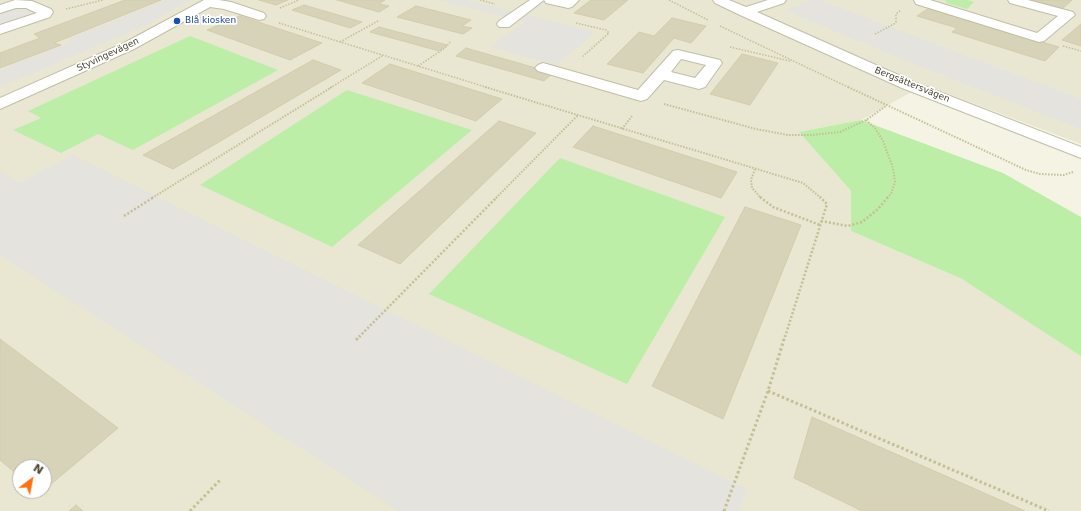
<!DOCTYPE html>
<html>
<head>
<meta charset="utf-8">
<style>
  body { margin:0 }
  #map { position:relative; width:1081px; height:511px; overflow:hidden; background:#f4f3e4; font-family:"DejaVu Sans",sans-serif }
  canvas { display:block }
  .north { position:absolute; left:12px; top:459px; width:40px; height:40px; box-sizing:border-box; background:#fff; border:1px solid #b5b4ad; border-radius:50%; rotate:32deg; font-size:11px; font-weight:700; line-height:16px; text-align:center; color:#474433 }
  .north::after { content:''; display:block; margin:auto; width:14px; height:18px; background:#ff7010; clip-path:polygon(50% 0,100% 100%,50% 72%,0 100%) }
</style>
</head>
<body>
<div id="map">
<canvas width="1081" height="511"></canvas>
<div class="north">N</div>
</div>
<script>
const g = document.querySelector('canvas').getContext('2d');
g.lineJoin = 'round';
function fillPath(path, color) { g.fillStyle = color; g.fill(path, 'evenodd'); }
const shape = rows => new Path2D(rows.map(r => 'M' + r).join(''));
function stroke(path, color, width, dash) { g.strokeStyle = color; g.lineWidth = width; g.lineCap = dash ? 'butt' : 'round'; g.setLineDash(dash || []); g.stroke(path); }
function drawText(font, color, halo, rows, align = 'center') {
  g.font = font + ' "DejaVu Sans",sans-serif'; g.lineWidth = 3.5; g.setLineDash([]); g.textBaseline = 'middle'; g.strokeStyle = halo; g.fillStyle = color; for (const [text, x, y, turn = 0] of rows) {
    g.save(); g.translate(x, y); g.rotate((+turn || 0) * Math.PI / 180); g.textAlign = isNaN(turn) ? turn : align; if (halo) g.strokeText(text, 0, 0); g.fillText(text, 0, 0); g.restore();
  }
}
const residential = shape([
  [0,0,1081,0,1081,144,924,85,861,120,799,132,851,191,851,231,962,279,1081,344,1081,511,0,511],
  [20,467,44,467,44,491,20,491]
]);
const green = shape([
  [945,0,968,0,974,2,967,9,947,3],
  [190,36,278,70,133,150,98,134,61,153,13,130,41,118,28,111],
  [347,90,472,130,332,247,200,185],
  [861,120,1003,173,1081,217,1081,356,962,279,851,231,851,191,799,132],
  [560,158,725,217,627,384,429,294]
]);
const parking = shape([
  [165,0,189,0,146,25,0,87,0,70,69,42,68,39],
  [439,0,467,0,595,32,556,65,490,47,525,22],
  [811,0,819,0,1081,99,1081,129,904,60,785,10],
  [25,6,42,12,0,27,0,14],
  [73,155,747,489,739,511,399,511,0,255,0,171,20,183]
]);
const building = shape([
  [125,0,161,0,54,43,61,45,0,68,0,53,40,38,34,34,125,0],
  [259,0,288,0,276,5,259,0],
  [337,0,385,0,379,4,389,6,379,12,337,0],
  [591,0,628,0,604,20,574,13,591,0],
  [1028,0,1072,0,1062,9,1028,0],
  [304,5,362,22,350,28,292,10,304,5],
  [416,6,471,20,462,26,472,28,463,34,397,17,416,6],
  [932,6,968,20,1059,47,1045,61,952,32,957,28,917,16,932,6],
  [240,16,322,43,290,60,207,30,240,16],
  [672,18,706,26,691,43,674,38,643,73,607,64,639,32,654,36,672,18],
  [1081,24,1081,46,1062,40,1081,24],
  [379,27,447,45,439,51,370,32,379,27],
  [466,48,553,73,544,81,456,56,466,48],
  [742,54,778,63,750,105,710,94,742,54],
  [313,60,341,70,173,169,143,155,313,60],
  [390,64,502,99,476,121,362,83,390,64],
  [499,121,536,133,400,264,358,245,499,121],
  [593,126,737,172,721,198,573,147,593,126],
  [745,207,801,225,723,419,652,386,745,207],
  [0,339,118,428,44,490,44,467,20,467,20,477,0,460,0,339],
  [812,417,1025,511,862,511,794,478,812,417],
  [76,505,83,511,69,511,76,505]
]);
const pathFar3 = shape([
  [480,0,495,4],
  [669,0,708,20],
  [280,8,299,0],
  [66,9,103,0],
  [279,23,489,88],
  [576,23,606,30,609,33,582,57],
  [720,26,850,88],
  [875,34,894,24,896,22,896,14,901,10],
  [340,42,378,21],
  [1063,46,1081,51],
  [730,47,790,61],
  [418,66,445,48,451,41],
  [330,88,382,56]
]);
const pathFar2 = shape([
  [485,87,803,183,821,198],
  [848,87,1026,170,1040,174,1064,175,1073,172],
  [664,104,756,129,788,135,812,135,840,132,866,120,886,106],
  [866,120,875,128,883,141,893,168,895,182,891,194,887,198],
  [622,129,632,116],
  [755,169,751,180,752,188,761,198],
  [152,198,332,87],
  [496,198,578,115]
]);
const pathFar1 = shape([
  [760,197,773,207,820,225],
  [124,216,154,197],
  [821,221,848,226,862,222,878,209,888,197],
  [359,337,497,197],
  [785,337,827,204,820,197]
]);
const path = shape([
  [356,340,360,336],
  [768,391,1049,511],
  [190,511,221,479],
  [724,511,768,391,785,336]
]);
const minor = shape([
  [15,0,32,1,51,9,53,12,50,17,0,34,0,25,37,13,26,8,16,8,0,13,0,5,15,0],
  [204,0,219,0,231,2,264,13,266,16,264,19,259,20,224,9,210,7,134,49,0,109,0,98,124,43,204,0],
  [530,0,579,0,572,7,568,8,546,3,544,0,509,27,499,27,497,24,499,21,530,0],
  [713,0,729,0,746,7,768,0,786,0,784,3,757,12,914,82,1081,147,1081,158,902,88,740,15,715,3,713,0],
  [914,0,930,0,1037,33,1058,16,1010,3,1008,0,1028,0,1073,12,1075,15,1044,41,1039,42,916,4,914,0],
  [678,50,720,60,722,63,705,87,699,89,664,80,647,99,641,101,538,71,535,68,538,65,543,63,638,90,673,51,678,50],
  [681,59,706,65,695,78,671,72,681,59]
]);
const markers = [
  [177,21,4,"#1a4fb4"]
];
const farTransitnames = [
  ["Blå kiosken",185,21]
];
const farStreetnames = [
  ["Styvingevägen",108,55,-25],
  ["Bergsättersvägen",912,85,22]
];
fillPath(residential, '#e9e7d2');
fillPath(green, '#bdeea8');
fillPath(parking, '#e4e3dd');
fillPath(building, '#d7d3b8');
stroke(building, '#d3cdab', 1);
stroke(minor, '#c1bea6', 2);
stroke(pathFar3, '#c4bf95', 1.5, [1.5, 1.5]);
stroke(pathFar2, '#c4bf95', 2, [1.5, 1.5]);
stroke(pathFar1, '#c4bf95', 2.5, [2, 2]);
stroke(path, '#c4bf95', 3, [2.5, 2.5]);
fillPath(minor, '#fff');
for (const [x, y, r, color] of markers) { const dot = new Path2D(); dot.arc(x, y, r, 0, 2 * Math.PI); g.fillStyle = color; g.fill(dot); stroke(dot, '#fff', 1.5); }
drawText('9px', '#164399', '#fff', farTransitnames, 'left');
drawText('9px', '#474433', '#fff', farStreetnames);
</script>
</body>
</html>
